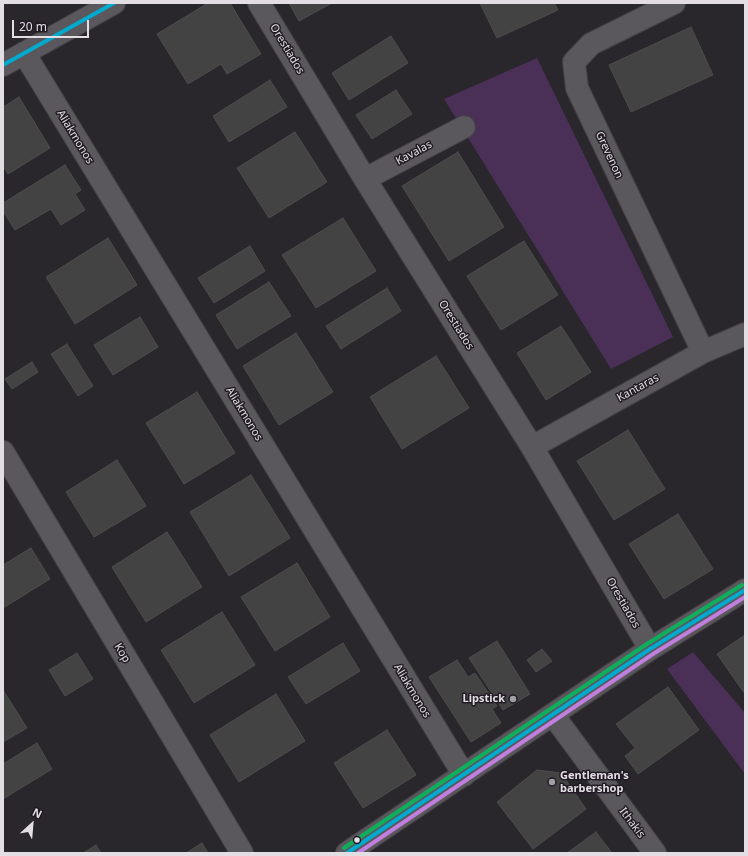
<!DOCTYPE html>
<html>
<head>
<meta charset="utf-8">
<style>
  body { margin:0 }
  #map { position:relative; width:748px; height:856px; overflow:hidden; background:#29262c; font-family:"Noto Sans",sans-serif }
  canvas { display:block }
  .frame { position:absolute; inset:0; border:4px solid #e2dee4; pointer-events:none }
  .north { position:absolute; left:12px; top:804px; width:40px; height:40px; -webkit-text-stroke:3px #211a24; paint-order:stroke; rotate:26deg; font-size:11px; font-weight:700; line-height:16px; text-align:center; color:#e2dee4 }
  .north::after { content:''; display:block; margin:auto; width:14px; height:18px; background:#e2dee4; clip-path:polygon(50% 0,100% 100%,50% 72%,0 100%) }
  .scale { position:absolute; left:12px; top:20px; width:77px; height:18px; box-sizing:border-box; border:2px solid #e2dee4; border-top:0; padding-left:5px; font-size:12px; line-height:14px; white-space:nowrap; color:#e2dee4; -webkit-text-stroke:3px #211a24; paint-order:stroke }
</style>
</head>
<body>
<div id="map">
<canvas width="748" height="856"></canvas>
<div class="frame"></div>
<div class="north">N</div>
<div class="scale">20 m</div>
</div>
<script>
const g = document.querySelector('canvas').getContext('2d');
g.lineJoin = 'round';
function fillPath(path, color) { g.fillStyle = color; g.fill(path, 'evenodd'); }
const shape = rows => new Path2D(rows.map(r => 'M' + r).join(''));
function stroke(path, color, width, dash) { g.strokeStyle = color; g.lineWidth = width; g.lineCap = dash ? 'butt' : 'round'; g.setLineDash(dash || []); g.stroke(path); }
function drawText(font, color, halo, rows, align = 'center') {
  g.font = font + ' "Noto Sans",sans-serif'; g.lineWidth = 3; g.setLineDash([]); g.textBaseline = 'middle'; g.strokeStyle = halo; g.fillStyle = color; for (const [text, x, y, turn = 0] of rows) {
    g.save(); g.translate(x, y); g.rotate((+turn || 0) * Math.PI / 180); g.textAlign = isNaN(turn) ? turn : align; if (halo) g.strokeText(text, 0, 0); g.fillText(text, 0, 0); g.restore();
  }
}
const green = shape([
  [537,58,673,337,611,369,444,99],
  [693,652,745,713,745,774,667,669]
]);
const building = shape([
  [208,3,230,3,261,54,227,74,221,64,188,84,157,34,208,3],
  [289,3,332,3,299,21,289,3],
  [480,3,554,3,558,10,497,38,480,3],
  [691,27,713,75,631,112,609,65,691,27],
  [391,36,408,63,349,100,332,73,391,36],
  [270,80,287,107,229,142,213,116,270,80],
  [396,90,412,114,372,139,356,115,396,90],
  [19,97,50,148,8,174,3,166,3,107,19,97],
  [295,132,327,182,269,218,237,168,295,132],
  [458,152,504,227,449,261,402,186,458,152],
  [65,165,81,190,75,194,85,210,61,225,51,209,15,230,3,211,3,203,65,165],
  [343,218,376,271,316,308,282,255,343,218],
  [108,238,137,285,75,324,46,277,108,238],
  [524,241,558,295,501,330,467,276,524,241],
  [250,246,265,271,214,303,198,278,250,246],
  [269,282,291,316,237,349,216,315,269,282],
  [387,288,401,311,341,349,326,326,387,288],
  [140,317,158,347,113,375,94,345,140,317],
  [561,326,591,372,546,400,517,353,561,326],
  [296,333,333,392,279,425,243,366,296,333],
  [67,344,93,386,78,396,51,354,67,344],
  [436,356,469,408,402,449,370,397,436,356],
  [32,362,38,372,12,389,5,379,32,362],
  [197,392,235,453,184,484,146,423,197,392],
  [628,430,665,489,614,520,577,461,628,430],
  [117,460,146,506,94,537,66,492,117,460],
  [251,475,290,538,229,576,190,512,251,475],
  [678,514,713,569,664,599,629,544,678,514],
  [167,532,202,587,146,622,112,567,167,532],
  [31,548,50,579,3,608,3,565,31,548],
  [297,563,330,617,275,651,241,597,297,563],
  [222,612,255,665,194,703,161,650,222,612],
  [745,635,745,694,717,654,745,635],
  [497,641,530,694,503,710,469,658,497,641],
  [343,643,360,671,306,704,288,677,343,643],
  [542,649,552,661,536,672,527,660,542,649],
  [77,653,93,679,65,696,49,670,77,653],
  [457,660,468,677,475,673,497,706,492,709,501,723,471,742,429,677,457,660],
  [668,687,699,730,638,774,625,756,635,748,616,724,668,687],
  [3,690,27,728,3,742,3,690],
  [276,694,305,741,239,782,210,735,276,694],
  [387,730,416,775,363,808,334,763,387,730],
  [37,743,52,769,3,799,3,764,37,743],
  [537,770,561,773,586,809,533,849,497,802,537,770],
  [596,832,612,853,567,853,596,832],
  [202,843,208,853,186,853,202,843],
  [96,845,101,853,83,853,96,845]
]);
const minor = shape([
  [259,3,365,179,532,447,650,649],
  [674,3,591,44,574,62,577,88,703,352],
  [24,53,464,775],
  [3,65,114,3],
  [365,179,464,127],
  [532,447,703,352,745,334],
  [3,452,242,853],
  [553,715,655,853],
  [347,853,650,649,745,590]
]);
const bus1 = shape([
  [3,65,114,3],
  [347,853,650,649,745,590]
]);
const bus2 = shape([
  [358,853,653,654,745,597]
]);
const bus3 = shape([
  [344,848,647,644,742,585]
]);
const markers = [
  [513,699,4,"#a19ea4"],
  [552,782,4,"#a19ea4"],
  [357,840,3.5,"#e2dee4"]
];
const streetNames = [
  ["Orestiados",287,49,59],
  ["Aliakmonos",75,137,59],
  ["Kavalas",414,153,-28],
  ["Grevenon",609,155,65],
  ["Orestiados",456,325,58],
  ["Kantaras",638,388,-29],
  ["Aliakmonos",244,414,59],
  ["Orestiados",623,603,60],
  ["Kop",122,653,59],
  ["Aliakmonos",412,691,59],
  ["Ithakis",632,823,53]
];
const poiNames = [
  ["Lipstick",505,699],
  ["Gentleman's",560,776,"left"],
  ["barbershop",560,789,"left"]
];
fillPath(green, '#4a3057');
fillPath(building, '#444344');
stroke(building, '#4d4d4d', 1);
stroke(minor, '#444146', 24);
stroke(minor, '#5a585c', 22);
stroke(bus1, '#00a9ce', 4);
stroke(bus2, '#c07fdc', 4);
stroke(bus3, '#0daf5c', 4);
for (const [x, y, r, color] of markers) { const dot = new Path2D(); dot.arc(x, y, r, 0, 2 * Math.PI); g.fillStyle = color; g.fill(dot); stroke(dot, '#211a24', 1.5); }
drawText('11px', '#e2dee4', '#211a24', streetNames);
drawText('bold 11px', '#e2dee4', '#211a24', poiNames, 'right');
</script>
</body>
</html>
